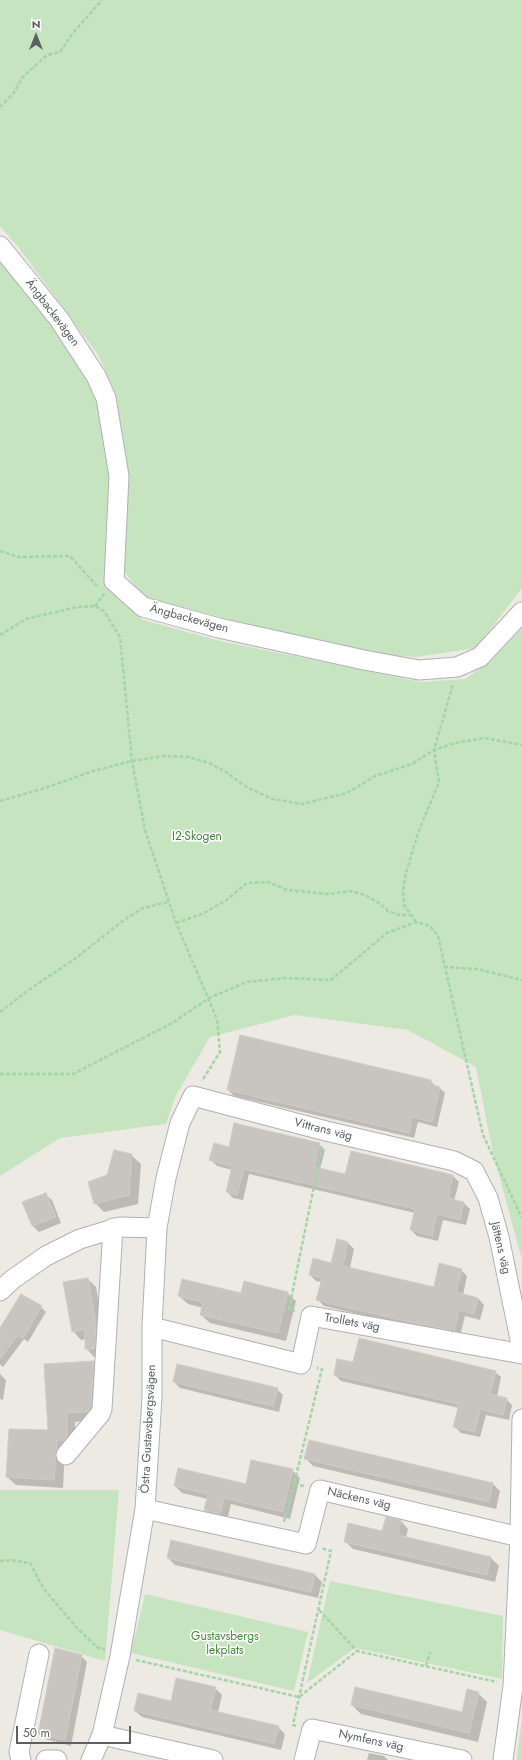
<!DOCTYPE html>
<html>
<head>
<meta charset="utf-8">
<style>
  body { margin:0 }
  #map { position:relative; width:522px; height:1760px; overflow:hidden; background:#ede9e3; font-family:Jost,sans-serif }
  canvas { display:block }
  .north { position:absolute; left:16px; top:16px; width:40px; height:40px; -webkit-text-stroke:3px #fff; paint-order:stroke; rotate:0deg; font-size:11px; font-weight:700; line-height:16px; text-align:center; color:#5b6063 }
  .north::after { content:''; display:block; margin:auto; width:14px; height:18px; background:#5b6063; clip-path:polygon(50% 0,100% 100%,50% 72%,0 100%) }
  .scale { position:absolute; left:16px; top:1726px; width:115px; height:18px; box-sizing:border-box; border:2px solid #5b6063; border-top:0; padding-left:5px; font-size:12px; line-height:14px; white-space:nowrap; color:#5b6063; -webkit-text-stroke:3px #fff; paint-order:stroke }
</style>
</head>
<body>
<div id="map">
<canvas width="522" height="1760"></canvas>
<div class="north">N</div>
<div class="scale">50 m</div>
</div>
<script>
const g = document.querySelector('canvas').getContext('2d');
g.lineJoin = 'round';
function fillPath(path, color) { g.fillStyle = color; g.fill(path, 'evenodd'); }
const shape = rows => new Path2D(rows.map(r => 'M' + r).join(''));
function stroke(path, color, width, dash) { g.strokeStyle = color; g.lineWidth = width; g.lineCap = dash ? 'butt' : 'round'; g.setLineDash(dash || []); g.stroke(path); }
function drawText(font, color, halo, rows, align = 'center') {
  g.font = font + ' Jost,sans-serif'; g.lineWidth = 3; g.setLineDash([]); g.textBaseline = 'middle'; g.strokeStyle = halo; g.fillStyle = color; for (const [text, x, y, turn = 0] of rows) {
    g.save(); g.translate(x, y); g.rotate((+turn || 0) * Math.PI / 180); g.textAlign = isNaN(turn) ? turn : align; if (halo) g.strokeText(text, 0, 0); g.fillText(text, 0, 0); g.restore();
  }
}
const green = shape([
  [0,0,522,0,522,588,476,648,416,657,368,654,144,598,123,570,126,474,117,398,99,356,19,248,0,226],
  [0,263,52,326,85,374,97,399,109,475,105,583,143,620,220,641,421,682,465,679,491,661,522,628,522,1260,492,1149,476,1067,408,1030,295,1015,210,1037,175,1097,166,1124,60,1138,0,1176],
  [0,1490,119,1490,105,1661,0,1630],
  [330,1581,503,1616,502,1679,355,1648,307,1683],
  [145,1594,308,1632,294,1691,131,1653],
  [522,1718,522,1760,517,1760,517,1755]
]);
const shadow = shape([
  [431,1081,436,1087,440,1088,445,1093,437,1127,418,1122,414,1138,234,1096,228,1090],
  [319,1144,325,1150,320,1169,346,1175,351,1152,453,1176,459,1182,454,1201,464,1203,470,1209,466,1225,443,1220,438,1241,417,1236,411,1230,415,1213,249,1174,243,1200,233,1198,227,1192,232,1170,217,1166,211,1160,230,1148],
  [131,1155,141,1164,138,1204,104,1212,95,1203,108,1176],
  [45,1194,52,1200,61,1223,39,1232,33,1226,23,1203],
  [338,1240,348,1243,354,1249,350,1268,435,1288,461,1270,467,1276,463,1295,478,1298,484,1305,480,1320,465,1316,460,1336,408,1326,324,1306,318,1300,322,1282,316,1281,310,1275,332,1264],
  [88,1279,96,1287,104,1333,103,1357,94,1357,86,1348,86,1339,81,1340,73,1331],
  [287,1293,296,1301,286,1341,210,1323,201,1315,203,1308,188,1304,179,1296],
  [41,1307,46,1312,28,1342,24,1339,3,1367,0,1364,0,1330],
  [94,1362,102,1370,96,1420,75,1422,75,1445,65,1448,63,1488,16,1485,7,1477,50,1431],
  [354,1363,495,1372,501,1377,497,1397,506,1399,512,1405,509,1420,486,1415,480,1437,461,1433,455,1427,459,1408,341,1381,335,1375],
  [0,1374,6,1380,3,1400,0,1399],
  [174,1382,277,1389,283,1395,279,1412,180,1388],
  [305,1458,493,1484,500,1491,496,1509,313,1466],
  [292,1470,300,1478,290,1519,231,1504,227,1520,213,1517,205,1510,208,1499,182,1493,175,1486,246,1485],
  [401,1521,408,1529,406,1538,491,1558,499,1566,495,1582,353,1549,345,1541,383,1532],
  [168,1558,315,1575,322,1582,318,1598,175,1565],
  [81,1656,87,1662,71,1746,45,1739,39,1733],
  [215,1688,222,1695,218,1713,278,1727,285,1734,281,1750,142,1717,135,1711,171,1702],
  [478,1693,487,1702,478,1742,361,1714,352,1705,462,1713],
  [369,1753,384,1756,388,1760,367,1760]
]);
const building = shape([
  [240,1035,431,1080,430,1084,440,1087,432,1122,412,1117,409,1133,227,1090,240,1035],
  [234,1123,320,1143,314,1167,345,1174,351,1151,453,1175,448,1198,464,1202,460,1220,437,1214,432,1236,410,1230,415,1209,244,1169,237,1195,226,1192,232,1166,209,1160,214,1143,229,1147,234,1123],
  [114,1150,132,1154,129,1195,94,1204,88,1182,107,1175,114,1150],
  [46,1193,56,1217,32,1226,22,1202,46,1193],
  [337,1239,348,1242,343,1266,434,1287,439,1263,462,1269,456,1292,478,1298,474,1314,459,1310,454,1331,414,1323,316,1300,322,1278,309,1275,313,1258,331,1263,337,1239],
  [88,1278,96,1324,95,1349,85,1349,85,1329,72,1332,63,1282,88,1278],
  [182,1279,241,1293,244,1281,288,1292,278,1333,200,1315,203,1302,178,1296,182,1279],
  [21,1294,42,1306,23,1338,18,1335,0,1359,0,1328,21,1294],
  [359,1338,496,1371,490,1394,507,1398,503,1415,480,1409,475,1432,453,1427,459,1404,334,1375,337,1359,353,1362,359,1338],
  [94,1361,91,1407,87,1412,67,1413,67,1437,64,1440,57,1440,54,1480,6,1477,9,1429,48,1430,44,1364,94,1361],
  [177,1364,278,1388,273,1406,173,1382,177,1364],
  [309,1440,493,1483,489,1502,304,1459,309,1440],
  [251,1460,293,1469,283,1512,224,1498,220,1514,204,1510,208,1494,174,1486,178,1468,246,1484,251,1460],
  [386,1517,401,1520,398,1535,491,1557,487,1575,344,1542,348,1523,382,1531,386,1517],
  [171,1540,315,1574,311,1592,167,1558,171,1540],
  [55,1648,82,1655,65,1740,38,1734,55,1648],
  [176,1678,216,1687,210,1710,279,1726,274,1744,134,1711,138,1693,171,1701,176,1678],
  [355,1687,462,1712,467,1689,479,1692,469,1733,351,1705,355,1687]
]);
const path = shape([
  [0,107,13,94,22,78,47,55,60,52,73,33,102,0],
  [0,551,18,557,70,556,97,586],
  [95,606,104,594],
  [0,635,26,619,77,607,95,606,104,611,120,637,132,761,145,830,176,923,217,1019,220,1052,202,1081],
  [0,801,45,788,93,771,132,761,164,756,189,757,209,763,226,772,248,788,273,799,302,804,347,793,375,776,412,764,434,750,455,743,485,738,522,745],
  [416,922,404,905,403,891,406,873,418,833,439,782,434,750,453,684],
  [176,923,202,914,225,901,247,883,268,882,287,890,328,894,351,891,365,895,379,903,388,911,399,915,411,915],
  [444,967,477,969,522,980],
  [0,1012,30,989,76,958,124,920,143,908,168,902],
  [0,1074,73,1074,174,1022,209,998,247,982,285,978,331,980,387,933,416,922,430,926,438,936,483,1135,522,1218],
  [295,1311,289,1309,322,1147],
  [304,1486,294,1484,322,1369,317,1368],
  [284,1522,294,1484],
  [0,1561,11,1560,30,1563,44,1589,77,1628,97,1647,105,1650],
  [319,1610,357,1651],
  [136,1660,299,1697,357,1651,497,1682],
  [426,1666,430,1652],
  [296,1726,293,1725,331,1551,321,1548]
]);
const minor = shape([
  [0,246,59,319,96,376,106,398,119,476,114,581,143,607,219,628,364,660,419,670,457,667,480,657,522,612],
  [0,1291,13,1279,46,1256,80,1239,120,1227,157,1228],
  [152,1327,301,1364,311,1316,522,1354],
  [66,1455,100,1414,102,1409,113,1228],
  [145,1509,306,1544,320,1490,520,1537],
  [102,1735,213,1760],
  [21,1760,19,1752,39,1654],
  [46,1760,57,1760],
  [91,1760,102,1735,120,1656,145,1509,152,1397,152,1327,157,1228,166,1178,180,1123,193,1096,326,1131,454,1161,474,1171,488,1198,499,1237,522,1349],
  [304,1760,312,1729,462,1760],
  [503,1760,513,1686,520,1537,522,1419]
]);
const streetNames = [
  ["Ängbackevägen",52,313,53],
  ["Ängbackevägen",189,619,15],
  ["Vittrans väg",323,1130,14],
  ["Jättens väg",500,1248,77],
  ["Trollets väg",352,1323,10],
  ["Östra Gustavsbergsvägen",149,1429,-87],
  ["Näckens väg",359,1499,13],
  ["Nymfens väg",371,1741,12]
];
const parkNames = [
  ["I2-Skogen",197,837],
  ["Gustavsbergs",225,1637],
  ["lekplats",225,1651]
];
fillPath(green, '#c7e4c0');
fillPath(shadow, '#0003');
fillPath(building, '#c8c4c0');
stroke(building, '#d2cac1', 1);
stroke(minor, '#aeb2b5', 21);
stroke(path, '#a3d6a7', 2.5, [4, 2]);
stroke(minor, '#fff', 19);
drawText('12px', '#5b6063', '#fff', streetNames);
drawText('12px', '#438538', '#fff', parkNames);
</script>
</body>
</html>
